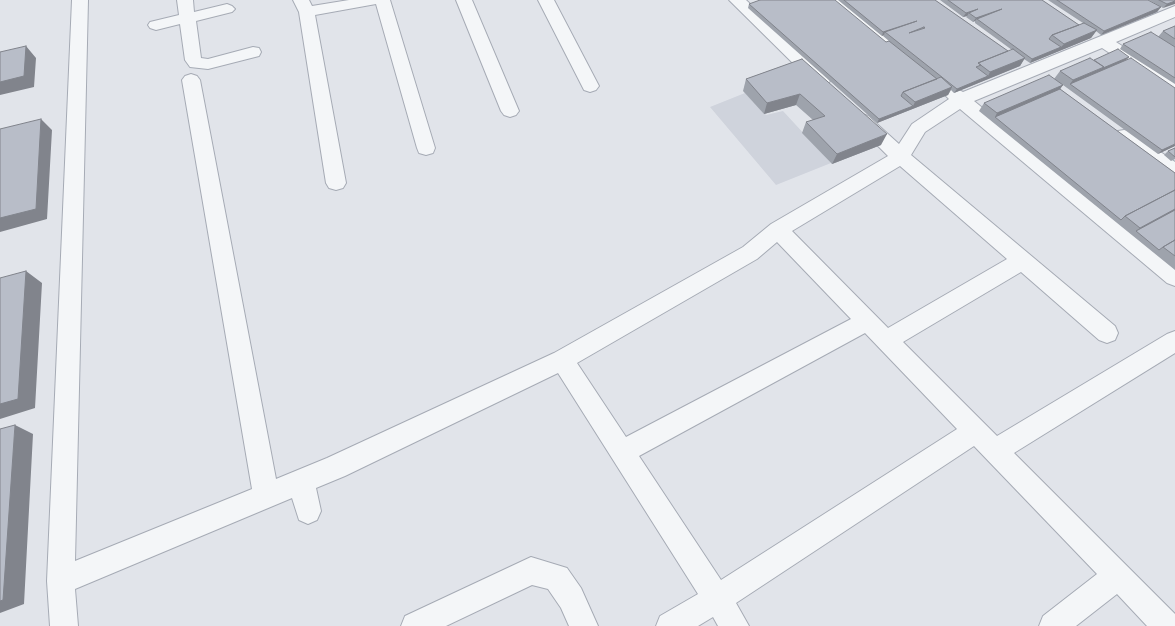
<!DOCTYPE html>
<html>
<head>
<meta charset="utf-8">
<style>
  body { margin:0 }
  canvas { display:block; background:#e1e4ea }
</style>
</head>
<body>
<canvas width="1175" height="626"></canvas>
<script>
const g = document.querySelector('canvas').getContext('2d');
g.lineJoin = 'round';
function fillPath(path, color) { g.fillStyle = color; g.fill(path, 'evenodd'); }
const shape = rows => new Path2D(rows.map(r => 'M' + r).join(''));
function stroke(path, color, width, dash) { g.strokeStyle = color; g.lineWidth = width; g.lineCap = dash ? 'butt' : 'round'; g.setLineDash(dash || []); g.stroke(path); }
const built = shape([
  [745,93,766,115,783,111,831,163,776,185,710,107]
]);
const minor = shape([
  [72,0,88,0,75,561,252,489,182,80,185,76,191,74,197,76,200,80,276,479,327,458,554,353,743,247,771,224,888,156,856,124,853,120,856,116,862,114,868,116,899,144,912,124,949,99,942,92,945,88,951,86,963,92,1175,6,1175,17,1116,42,1175,80,1175,94,1169,92,1102,48,974,101,1175,265,1175,286,1167,283,960,109,925,132,911,155,1115,326,1118,333,1115,340,1107,343,1099,340,1021,272,903,342,997,436,1167,334,1175,331,1175,353,1014,453,1175,614,1175,626,1147,626,1117,594,1076,626,1039,626,1043,616,1097,574,974,446,736,603,749,626,718,626,713,617,698,626,656,626,660,616,698,594,558,373,345,476,316,488,321,511,317,520,308,524,299,520,292,498,75,589,78,626,50,626,47,581,72,0],
  [900,166,1007,259,888,328,792,231,900,166],
  [777,242,851,319,626,437,577,363,757,259,777,242],
  [865,333,957,429,721,580,639,456,865,333],
  [177,0,193,0,194,12,227,4,232,6,235,9,232,12,196,21,201,58,208,59,253,47,259,48,261,52,259,56,208,69,190,67,185,60,180,24,156,30,150,28,148,25,150,22,179,15,177,0],
  [293,0,309,0,312,6,349,0,390,0,435,148,433,153,426,155,419,153,417,148,376,4,315,15,346,183,343,188,336,190,329,188,326,183,299,12,293,0],
  [456,0,472,0,519,111,516,115,510,117,504,115,501,111,456,0],
  [538,0,554,0,599,86,596,90,590,92,584,90,538,0],
  [729,0,746,0,827,77,830,81,827,85,821,87,815,85,729,0],
  [828,0,845,0,915,56,917,60,915,64,909,65,903,64,828,0],
  [1124,130,1130,131,1175,162,1175,179,1168,177,1118,141,1115,136,1118,131,1124,130],
  [531,557,567,568,581,588,598,626,569,626,561,608,548,589,532,585,446,626,401,626,405,616,531,557]
]);
const wall = shape([
  [838,0,935,0,1008,51,1012,50,975,23,975,21,973,22,966,17,967,16,963,17,940,0,1042,0,1079,25,1083,23,1048,0,1148,0,1161,7,1157,12,1101,35,1096,31,1091,38,1030,63,1024,59,1020,66,954,93,951,90,948,95,877,123,748,8,749,4,886,42,889,41,883,36,884,35,882,36],
  [1149,0,1175,0,1163,8],
  [1175,26,1175,84,1120,49,1123,44,1158,37,1163,31],
  [1129,57,1126,60,1175,146,1158,154,1063,85,1060,89,1175,173,1175,270,979,111,984,103,1054,79,1060,71,1094,60],
  [802,59,881,145,832,164,802,133,806,122,813,120,796,105,764,114,743,91,746,79],
  [1175,148,1175,159,1171,161,1164,155,1168,151]
]);
const shadedWall = shape([
  [1175,1,1175,4,1163,8,1167,4],
  [1161,7,1157,12,1101,35,1104,31],
  [978,9,969,13,967,16,963,17,966,13],
  [1002,9,977,19,975,21,973,22,976,18],
  [917,21,885,32,884,35,882,36,883,32],
  [1097,30,1091,38,1030,63,1032,59,1061,47,1064,44],
  [26,46,36,58,34,87,0,95,0,82],
  [1129,57,1125,61,1070,84,1073,80],
  [1025,58,1020,66,954,93,957,89,988,76,990,72],
  [1063,85,1057,93,995,117,997,113],
  [952,87,948,95,877,123,879,119,913,106,915,102],
  [800,94,796,105,764,114,767,103],
  [41,119,52,130,47,219,0,232,0,218],
  [887,134,881,145,832,164,837,154],
  [1175,144,1175,146,1158,154,1162,150],
  [1175,209,1175,211,1136,231,1140,228],
  [26,271,42,283,35,408,0,419,0,404],
  [15,425,33,434,24,604,0,613,0,601]
]);
const building = shape([
  [760,0,835,0,886,42,889,41,937,79,903,92,901,96,913,106,879,119,749,4,760,0],
  [844,0,935,0,1008,51,978,63,981,65,976,67,988,76,957,89,885,32,917,21,883,32,844,0],
  [924,27,925,28,909,33,924,27],
  [948,0,1042,0,1079,25,1052,35,1049,39,1061,47,1032,59,977,19,1002,9,976,18,969,13,978,9,966,13,948,0],
  [1057,0,1148,0,1161,7,1104,31,1057,0],
  [1159,0,1175,0,1175,1,1167,4,1159,0],
  [1084,23,1097,30,1064,44,1052,35,1084,23],
  [1175,26,1175,39,1163,31,1175,26],
  [1151,32,1175,47,1175,78,1123,44,1151,32],
  [26,46,24,76,0,82,0,52,26,46],
  [1013,49,1025,58,990,72,978,63,1013,49],
  [1118,49,1129,57,1103,68,1104,67,1094,60,1118,49],
  [1090,58,1104,67,1073,80,1060,71,1090,58],
  [1131,58,1175,88,1175,144,1162,150,1070,84,1131,58],
  [802,59,887,134,837,154,806,122,825,116,800,94,767,103,746,79,802,59],
  [1049,75,1063,85,997,113,984,103,1049,75],
  [941,77,952,87,915,102,903,92,941,77],
  [1060,89,1175,173,1175,190,1125,216,1121,220,995,117,1060,89],
  [41,119,36,209,0,218,0,129,41,119],
  [1175,148,1175,157,1168,151,1175,148],
  [1175,190,1175,209,1140,228,1125,216,1175,190],
  [1175,210,1175,240,1163,247,1159,250,1136,231,1175,210],
  [1175,240,1175,256,1163,247,1175,240],
  [26,271,18,399,0,404,0,278,26,271],
  [15,425,3,600,0,601,0,429,15,425]
]);
fillPath(built, '#cfd3dc');
stroke(minor, '#a6abb5', 2);
fillPath(minor, '#f4f6f8');
fillPath(wall, '#9ea3ac');
fillPath(shadedWall, '#81848c');
fillPath(building, '#b8bdc8');
stroke(building, '#81848c', 1);
</script>
</body>
</html>
